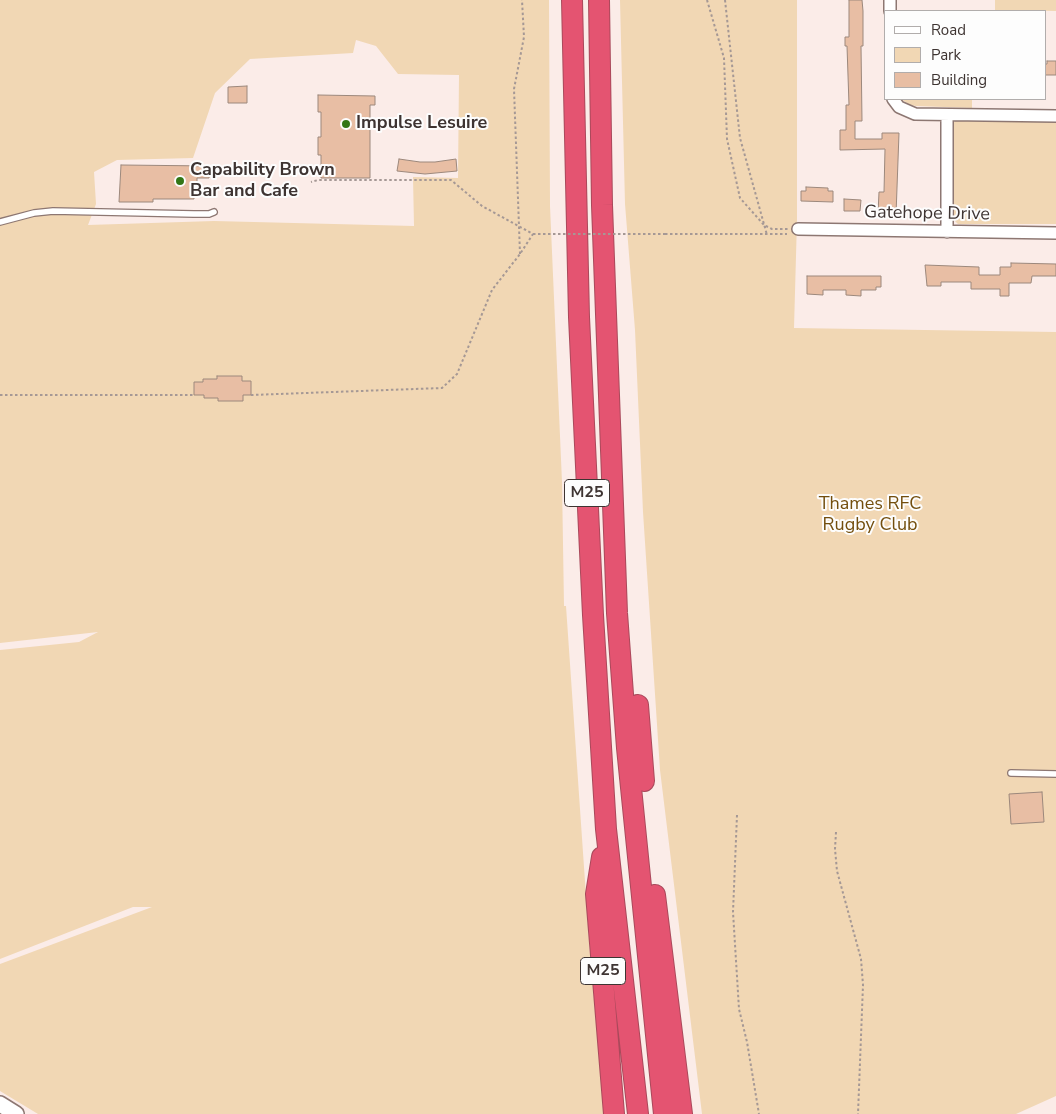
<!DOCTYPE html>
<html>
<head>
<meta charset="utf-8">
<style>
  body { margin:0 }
  #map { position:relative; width:1056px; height:1114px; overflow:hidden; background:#fbece8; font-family:"Nunito Sans",sans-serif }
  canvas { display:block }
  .legend { position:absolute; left:884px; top:10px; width:162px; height:90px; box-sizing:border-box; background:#fdfdfd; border:1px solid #b1adac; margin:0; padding:6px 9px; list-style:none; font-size:15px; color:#3e3432 }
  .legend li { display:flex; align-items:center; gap:10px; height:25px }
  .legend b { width:25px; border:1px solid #b1adac }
</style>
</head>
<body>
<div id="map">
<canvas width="1056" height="1114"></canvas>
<ul class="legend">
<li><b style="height:6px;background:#fff"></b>Road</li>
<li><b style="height:14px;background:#f1d7b4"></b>Park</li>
<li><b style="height:14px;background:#e8bea4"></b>Building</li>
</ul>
</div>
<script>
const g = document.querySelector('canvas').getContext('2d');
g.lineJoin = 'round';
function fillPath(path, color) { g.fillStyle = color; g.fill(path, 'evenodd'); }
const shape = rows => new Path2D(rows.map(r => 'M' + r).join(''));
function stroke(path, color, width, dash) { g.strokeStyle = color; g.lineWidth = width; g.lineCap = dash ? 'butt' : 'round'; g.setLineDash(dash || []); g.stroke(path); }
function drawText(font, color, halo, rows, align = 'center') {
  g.font = font + ' "Nunito Sans",sans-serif'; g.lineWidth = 4; g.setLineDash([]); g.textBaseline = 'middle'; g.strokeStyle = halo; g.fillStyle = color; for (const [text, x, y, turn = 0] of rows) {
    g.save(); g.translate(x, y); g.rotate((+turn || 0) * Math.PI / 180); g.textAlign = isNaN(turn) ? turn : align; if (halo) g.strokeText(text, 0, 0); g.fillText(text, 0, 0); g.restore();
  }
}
const green = shape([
  [0,0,549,0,550,206,562,482,564,606,566,606,590,954,604,1114,38,1114,0,1091,0,964,152,907,133,907,0,959,0,650,79,642,98,632,0,643],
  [356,40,376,46,398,74,459,75,458,178,413,177,414,226,214,221,88,225,96,204,94,172,117,160,193,158,215,93,250,59,353,53],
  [620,0,797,0,797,220,794,328,1056,332,1056,1096,1016,1114,702,1114,660,770,643,512,635,330,625,204],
  [995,0,1056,0,1056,11,995,10],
  [901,99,972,99,972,108,916,106,910,105],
  [956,120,1056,120,1056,224,958,224,951,217,951,126]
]);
const building = shape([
  [849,0,862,0,863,11,863,46,861,46,862,121,855,121,855,139,882,139,882,133,899,133,896,215,878,214,879,192,884,192,885,149,840,150,840,130,846,130,846,105,849,105,847,46,845,46,845,37,849,37,849,0],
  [1047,61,1056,61,1056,75,1045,75,1045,64,1047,64,1047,61],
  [247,86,247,103,228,103,228,87,247,86],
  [318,95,375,96,375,105,370,105,370,178,321,178,321,155,318,155,318,137,321,137,321,112,318,112,318,95],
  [399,159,420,162,435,162,456,159,457,171,425,174,397,171,399,159],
  [121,165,210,166,209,178,197,178,197,184,194,184,194,199,153,199,153,202,119,202,121,165],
  [806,187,828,188,828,191,833,191,833,202,801,201,801,191,806,191,806,187],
  [844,199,861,200,860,211,844,211,844,199],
  [1011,263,1056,264,1056,276,1032,276,1031,283,1009,283,1009,296,1000,296,1000,289,971,289,971,282,941,282,941,286,927,286,925,265,979,267,979,275,1000,275,1000,267,1011,267,1011,263],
  [807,276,881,276,881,287,876,287,876,290,861,290,861,296,846,295,846,290,823,290,823,295,807,294,807,276],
  [217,376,242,376,242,381,251,381,251,395,243,395,243,401,218,401,218,398,204,398,204,395,194,395,194,382,203,382,203,379,217,379,217,376],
  [1042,792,1044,822,1011,824,1009,794,1042,792]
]);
const path = shape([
  [707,0,724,58,727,139,740,198,764,225,772,229,788,229],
  [725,0,740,138,767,235],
  [665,234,787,234],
  [520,254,514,89,524,37,522,0],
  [0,395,195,395],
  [251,395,442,388,457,374,492,290,520,254,533,234,482,206,451,180,318,180,311,182],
  [737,815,733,912,739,1009,747,1042,759,1114],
  [836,832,835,849,837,871,861,959,863,985,858,1114]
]);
const service = shape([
  [0,222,34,213,53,211,194,214,209,214,214,212],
  [1011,773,1056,774]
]);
const minor = shape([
  [890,11,890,0],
  [893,99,899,107,915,114,1056,116],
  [947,115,947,232],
  [798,229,1056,233]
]);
const secondary = shape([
  [0,1104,16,1114]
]);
const motorway = shape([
  [572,0,579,317,593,615,606,829,638,1114],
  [599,0,602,205,617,613,627,748,664,1114],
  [638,705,644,781],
  [602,857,596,894,614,1114],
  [655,895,682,1114]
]);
const pathBridge = shape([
  [533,234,665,234]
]);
const markers = [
  [346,124,5,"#337616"],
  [180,181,5,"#337616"]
];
const shields = [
  [587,493,45],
  [603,971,45]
];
const shieldNames = [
  ["M25",587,493],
  ["M25",603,971]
];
const poiNames = [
  ["Impulse Lesuire",356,124],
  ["Capability Brown",190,171],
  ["Bar and Cafe",190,192]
];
const streetNames = [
  ["Gatehope Drive",927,214,1]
];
const parkNames = [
  ["Thames RFC",870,505],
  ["Rugby Club",870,526]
];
fillPath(green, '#f1d7b4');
fillPath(building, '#e8bea4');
stroke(building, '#9c887c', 1);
stroke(service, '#8d7772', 8);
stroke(minor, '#8d7772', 14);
stroke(secondary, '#8d7772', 18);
stroke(motorway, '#aa495b', 22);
stroke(path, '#a59895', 2, [2.5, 2.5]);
stroke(service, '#fff', 5.5);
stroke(minor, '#fff', 11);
stroke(secondary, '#fff', 15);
stroke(motorway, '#e45471', 20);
stroke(pathBridge, '#a59895', 2, [2.5, 2.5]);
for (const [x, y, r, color] of markers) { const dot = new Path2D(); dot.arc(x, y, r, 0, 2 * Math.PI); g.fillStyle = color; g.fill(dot); stroke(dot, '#fdfdfd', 2); }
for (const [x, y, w] of shields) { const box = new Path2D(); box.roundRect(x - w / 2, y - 13.5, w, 27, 4); g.fillStyle = '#fdfdfd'; g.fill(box); stroke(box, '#3e3432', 1); }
drawText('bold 16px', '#3e3432', null, shieldNames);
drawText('bold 18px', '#3e3432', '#fdfdfd', poiNames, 'left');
drawText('18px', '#3e3432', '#fdfdfd', streetNames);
drawText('18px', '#734e0d', '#fdfdfd', parkNames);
</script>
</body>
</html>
